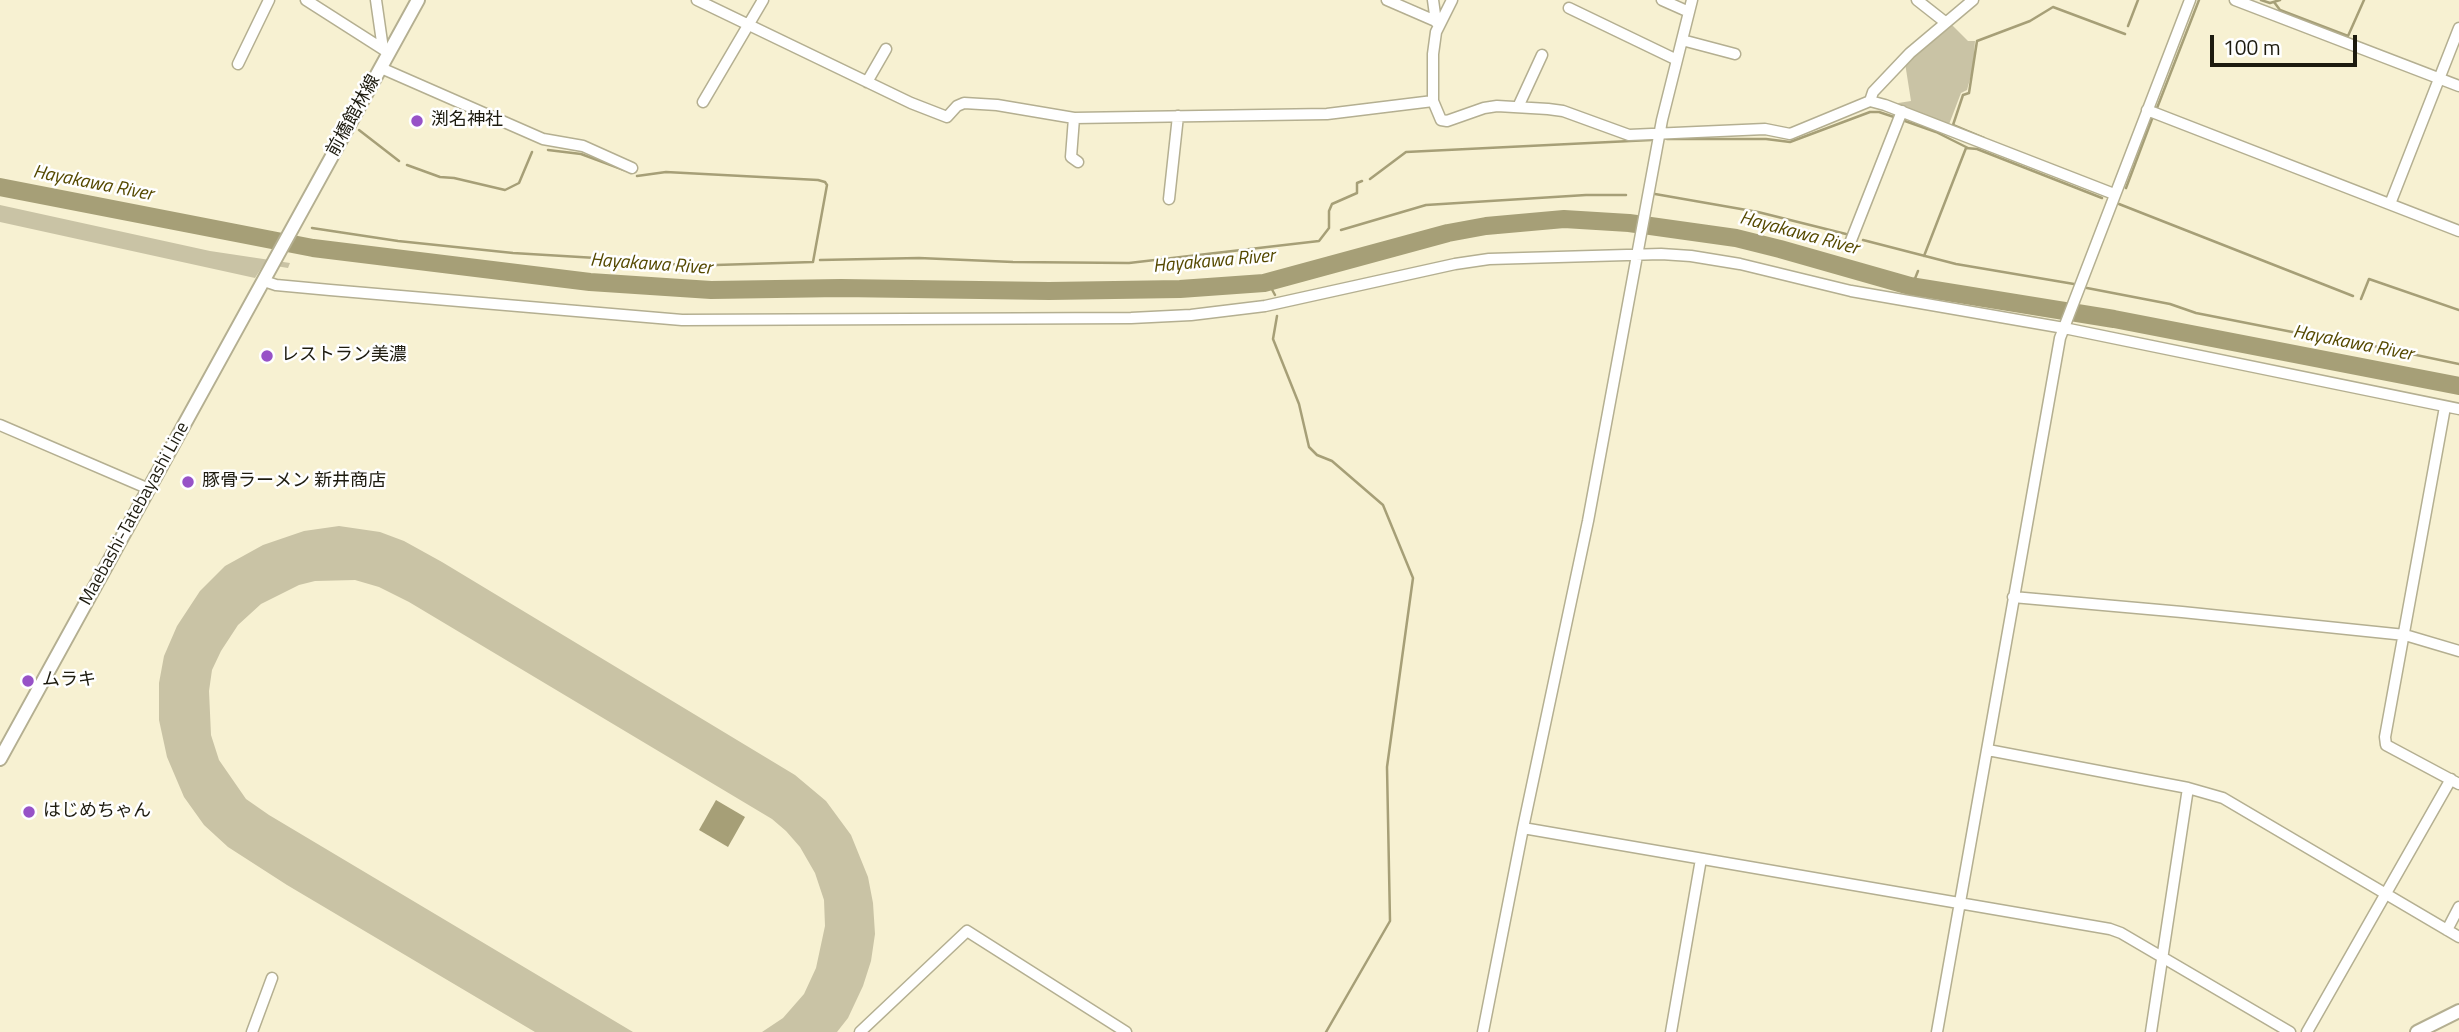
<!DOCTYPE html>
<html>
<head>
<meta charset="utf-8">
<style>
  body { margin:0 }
  #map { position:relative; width:2459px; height:1032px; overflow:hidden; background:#f7f1d2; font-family:"Titillium Web",sans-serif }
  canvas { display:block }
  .scale { position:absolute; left:2210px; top:35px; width:147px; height:32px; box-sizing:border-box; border:4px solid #1d1b0f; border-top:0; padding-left:9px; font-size:21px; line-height:24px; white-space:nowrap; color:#1d1b0f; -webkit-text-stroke:5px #fff; paint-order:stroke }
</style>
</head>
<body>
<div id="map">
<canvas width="2459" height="1032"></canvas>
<div class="scale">100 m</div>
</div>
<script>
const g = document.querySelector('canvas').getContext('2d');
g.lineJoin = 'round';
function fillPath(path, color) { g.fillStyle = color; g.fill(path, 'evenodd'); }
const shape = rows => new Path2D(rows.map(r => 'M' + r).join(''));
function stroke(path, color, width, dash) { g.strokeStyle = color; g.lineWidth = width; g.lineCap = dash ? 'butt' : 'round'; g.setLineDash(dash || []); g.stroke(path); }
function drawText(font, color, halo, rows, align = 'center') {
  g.font = font + ' "Titillium Web","Noto Sans JP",sans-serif'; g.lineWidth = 5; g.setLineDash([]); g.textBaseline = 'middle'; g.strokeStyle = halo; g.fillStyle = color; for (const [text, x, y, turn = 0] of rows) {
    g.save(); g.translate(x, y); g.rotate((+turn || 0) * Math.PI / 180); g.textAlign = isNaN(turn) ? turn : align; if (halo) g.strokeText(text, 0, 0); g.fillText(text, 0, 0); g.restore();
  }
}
const green = shape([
  [1951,24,1968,41,1975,41,1973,68,1967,90,1961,93,1948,127,1892,104,1911,101,1905,63],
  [0,205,210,251,290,263,288,268,264,264,255,278,0,222],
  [339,526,380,532,404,541,442,562,795,775,826,801,851,835,868,877,873,903,875,934,871,961,863,986,848,1018,837,1032,762,1032,783,1018,804,994,816,968,825,926,824,900,815,873,800,847,786,831,772,819,409,602,379,587,355,580,315,581,299,585,261,604,238,625,221,651,212,670,209,691,211,735,219,760,246,799,269,815,633,1032,535,1032,287,885,228,847,204,825,184,797,167,757,159,720,159,683,164,656,177,626,200,591,225,566,263,545,304,531]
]);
const water = shape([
  [716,800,745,817,728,847,699,830]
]);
const stream = shape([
  [2261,0,2270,3,2280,0],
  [2274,2,2280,10,2348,36,2364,0],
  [2128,26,2138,0],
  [2157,108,2199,0],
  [1905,121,1936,132,1968,148],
  [359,130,399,161],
  [1984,138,1953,125,1963,95,1969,93,1977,41,2030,21,2053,7,2125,34],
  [1667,139,1766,139,1790,142,1870,112,1879,112,1894,117],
  [548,150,581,154,624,170],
  [407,165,440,177,454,178,505,190,519,183,532,152],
  [637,176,666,172,818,180,825,182,827,185,813,262,716,265],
  [1370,179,1406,152,1651,140],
  [2126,188,2152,119],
  [1655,194,1758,212,1846,234],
  [2119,204,2353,296],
  [312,228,398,241,513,253,613,259],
  [1341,230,1426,205,1586,195,1626,195],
  [1863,240,1956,264,2074,284],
  [1924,256,1966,148,1977,149,2102,198],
  [820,260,919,258,1013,262,1129,263,1319,241,1329,228,1329,211,1332,204,1357,193,1357,183,1362,181],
  [628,261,699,266],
  [1268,282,1275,295],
  [1912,286,1918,271],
  [2087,288,2170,304,2196,313,2333,340],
  [2361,299,2369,279,2459,310],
  [1277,316,1273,339,1299,404,1309,447,1317,455,1332,461,1383,505,1413,578,1387,767,1390,921,1326,1032],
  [2345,340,2459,364]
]);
const river = shape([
  [0,187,313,248,590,282,711,290,841,288,1049,291,1180,289,1264,283,1448,233,1486,226,1564,219,1629,223,1736,238,1780,249,1910,286,2114,319,2459,386]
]);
const minor = shape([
  [306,0,389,53],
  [376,0,383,49],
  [697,0,911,103,947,117,957,106,964,103,997,105,1074,118,1327,114,1433,101],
  [1387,0,1440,23],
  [1433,0,1436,22],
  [1452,0,1436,32,1433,54,1433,101,1441,120,1447,121,1484,108,1497,106,1548,109,1563,111,1629,135,1765,129,1790,134,1870,101,1873,92,1910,53,1973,0],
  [1662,0,1689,12],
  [1917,0,1945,22],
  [2235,0,2459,86],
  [1569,8,1677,60],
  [1682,40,1735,54],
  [238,64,269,0],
  [381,68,543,139,583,146,632,168],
  [867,82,886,49],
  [1870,101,1885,105,2114,194],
  [703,102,763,0],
  [1518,107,1542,55],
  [2147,110,2459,231],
  [1074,118,1071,157,1078,162],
  [1169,199,1178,116],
  [2390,204,2459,28],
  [1850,243,1902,111],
  [264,281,276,285,330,290,682,320,1131,318,1191,315,1265,306,1455,264,1489,259,1661,254,1691,256,1740,264,1851,291,2064,328,2459,409],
  [2445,407,2385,737,2386,745,2459,784],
  [0,425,149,489],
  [2013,597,2182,612,2405,635,2459,651],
  [1988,750,2188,788,2223,798,2459,937],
  [1523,828,2110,929,2121,933,2290,1032],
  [2447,930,2459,907],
  [252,1032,272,978],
  [860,1032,967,931,1126,1032],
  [1483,1032,1523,828,1588,521,1662,120,1692,0],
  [1671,1032,1701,859],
  [1937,1032,2060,338,2190,0],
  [2151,1032,2188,788],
  [2307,1032,2451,779]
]);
const major = shape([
  [0,759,418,0],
  [2417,1032,2459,1011]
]);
const markers = [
  [417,121,7,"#9752c7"],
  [267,356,7,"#9752c7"],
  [188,482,7,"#9752c7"],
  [28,681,7,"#9752c7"],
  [29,812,7,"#9752c7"]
];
const streetNames = [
  ["前橋館林線",354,116,-61],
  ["Maebashi-Tatebayashi Line",135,514,-61]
];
const poiNames = [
  ["渕名神社",431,121],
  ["レストラン美濃",281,356],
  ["豚骨ラーメン 新井商店",202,482],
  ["ムラキ",42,681],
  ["はじめちゃん",43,812]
];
const waterNames = [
  ["Hayakawa River",93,184,11],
  ["Hayakawa River",1799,234,15],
  ["Hayakawa River",1214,262,-5],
  ["Hayakawa River",651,265,4],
  ["Hayakawa River",2353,344,11]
];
fillPath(green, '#c9c3a5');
fillPath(water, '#a69f77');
stroke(stream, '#a69f77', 2.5);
stroke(river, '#a69f77', 18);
stroke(minor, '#b4af91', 13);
stroke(major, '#b4af91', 16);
stroke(minor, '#fff', 10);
stroke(major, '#fff', 12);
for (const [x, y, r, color] of markers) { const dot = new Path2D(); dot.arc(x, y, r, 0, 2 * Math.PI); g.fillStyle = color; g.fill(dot); stroke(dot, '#fff', 2.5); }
drawText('18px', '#1d1b0f', '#fff', streetNames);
drawText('18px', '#1d1b0f', '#fff', poiNames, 'left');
drawText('italic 19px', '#554900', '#fff', waterNames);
</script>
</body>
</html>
